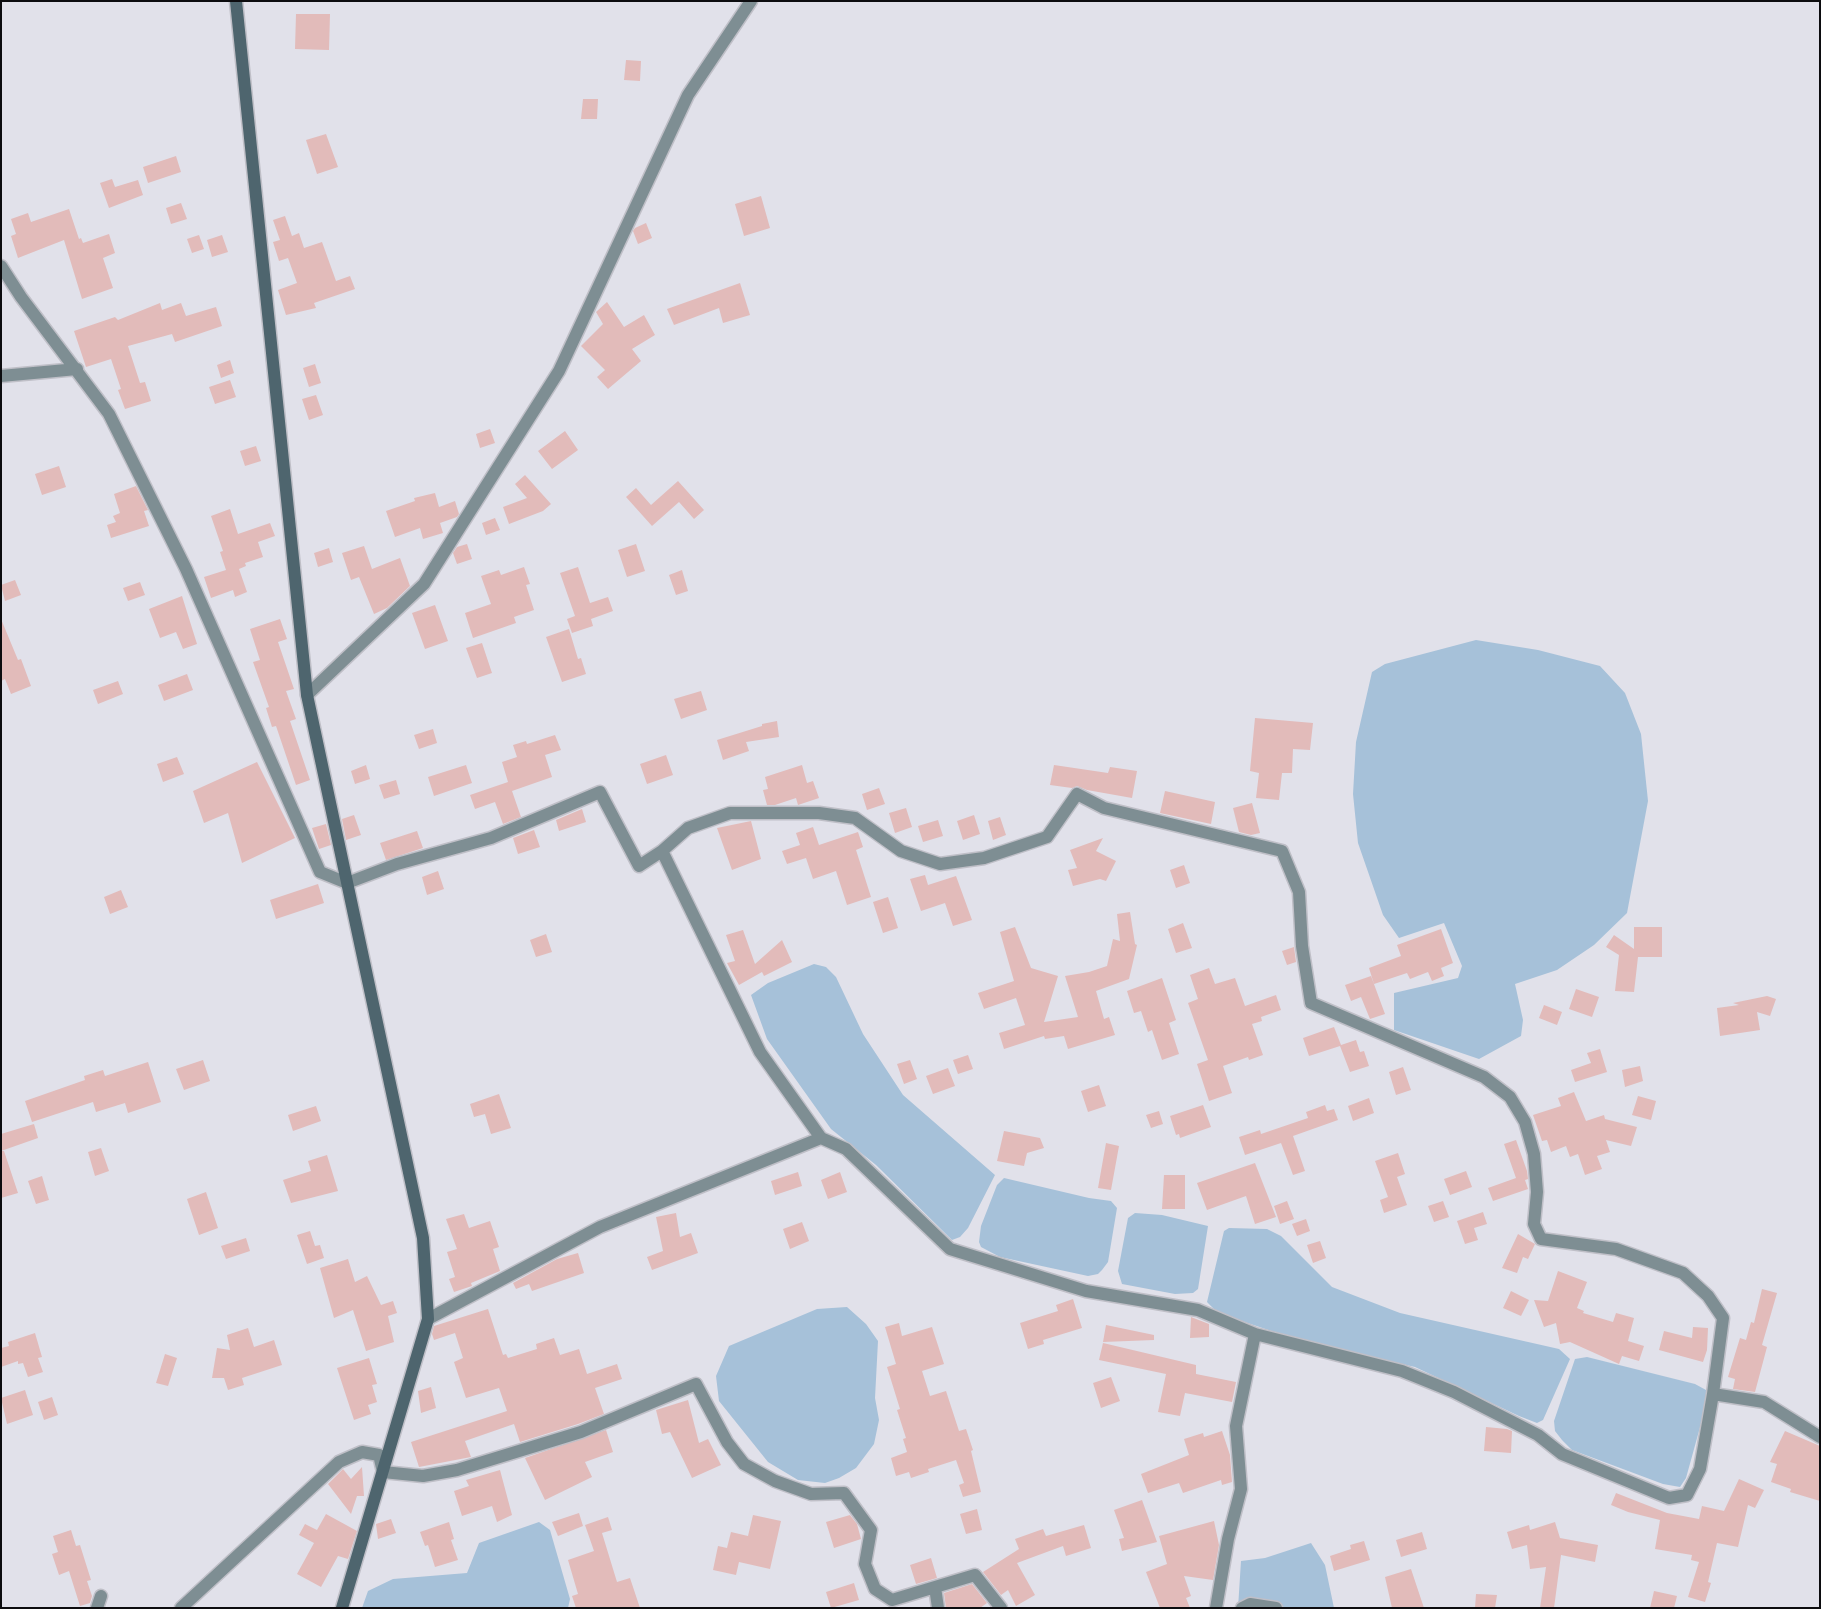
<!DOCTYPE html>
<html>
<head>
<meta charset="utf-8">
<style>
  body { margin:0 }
  #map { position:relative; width:1821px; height:1609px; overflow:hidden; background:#e1e1ea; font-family:"Source Sans 3",sans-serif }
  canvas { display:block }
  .frame { position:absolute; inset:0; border:2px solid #0c0c0f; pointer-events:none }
</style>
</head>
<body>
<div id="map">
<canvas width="1821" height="1609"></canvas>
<div class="frame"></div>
</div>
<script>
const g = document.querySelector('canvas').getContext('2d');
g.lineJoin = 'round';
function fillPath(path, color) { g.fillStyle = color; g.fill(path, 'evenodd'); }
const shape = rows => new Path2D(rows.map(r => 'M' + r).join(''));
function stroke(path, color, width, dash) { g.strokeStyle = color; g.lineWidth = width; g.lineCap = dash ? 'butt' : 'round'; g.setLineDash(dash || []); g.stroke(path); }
const water = shape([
  [1476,640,1538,650,1600,666,1625,693,1641,734,1648,801,1627,913,1594,945,1557,970,1515,984,1523,1020,1521,1036,1479,1059,1394,1030,1394,993,1458,978,1462,966,1444,923,1399,938,1383,915,1358,843,1353,794,1356,742,1372,672,1385,664],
  [814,964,826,967,836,977,863,1034,903,1095,995,1175,968,1228,960,1237,952,1240,876,1165,831,1129,767,1039,751,995,768,983],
  [1004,1178,1089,1198,1111,1201,1117,1208,1108,1262,1102,1270,1098,1274,1088,1276,1000,1257,981,1247,979,1242,981,1226,997,1185],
  [1135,1213,1162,1215,1208,1226,1198,1289,1193,1293,1175,1294,1122,1284,1118,1271,1128,1218],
  [1229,1228,1267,1229,1281,1236,1332,1287,1400,1313,1559,1349,1570,1359,1543,1420,1537,1423,1519,1416,1415,1367,1301,1341,1218,1313,1207,1302,1224,1231],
  [847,1307,866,1324,878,1341,875,1398,879,1420,874,1444,856,1468,839,1478,825,1483,798,1480,768,1462,719,1401,716,1376,729,1346,817,1309],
  [1587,1357,1695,1384,1706,1390,1707,1402,1686,1478,1680,1487,1663,1484,1572,1450,1562,1440,1555,1431,1554,1421,1575,1359],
  [539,1522,550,1530,570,1599,568,1608,362,1608,368,1591,393,1579,467,1573,479,1543],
  [1311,1543,1325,1565,1334,1608,1238,1608,1241,1561,1265,1558]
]);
const building = shape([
  [296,14,330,14,329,50,295,49],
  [626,60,641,61,640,81,624,80],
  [583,99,598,99,597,119,581,119],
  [326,134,338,167,317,174,306,140],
  [176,156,181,172,148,183,143,167],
  [112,179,115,187,138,180,143,195,109,208,100,183],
  [761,196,770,228,744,236,735,204],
  [181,203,187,219,171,224,166,208],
  [69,209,79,239,81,238,83,243,109,234,115,253,103,258,113,288,82,299,64,240,18,258,11,236,16,234,11,219,28,213,31,222],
  [285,216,292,236,299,233,304,248,322,242,336,281,350,276,355,289,314,303,316,308,286,315,278,290,297,283,288,258,279,261,273,242,280,240,273,220],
  [646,223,652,238,638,244,633,231,635,228],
  [199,235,204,249,192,253,187,239],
  [222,235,228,252,212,257,207,240],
  [740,283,750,315,723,323,719,308,674,325,667,309],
  [607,302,624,327,644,315,655,335,632,349,641,361,608,389,597,377,605,370,581,346,603,324,596,312],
  [160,303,162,310,181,303,186,316,216,307,222,326,175,342,172,334,128,346,140,383,145,382,151,401,125,409,118,390,121,389,111,359,86,367,74,331,115,317,118,320],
  [230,360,234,373,221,378,217,365],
  [315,364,321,383,309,387,303,368],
  [230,380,236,397,215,404,209,387],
  [316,395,323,415,309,420,302,399],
  [490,429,495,443,480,448,476,434],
  [565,431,578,450,552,469,538,451],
  [256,446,261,461,245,466,240,451],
  [59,466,66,487,42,495,35,474],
  [525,475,551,504,543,511,509,524,503,507,527,498,515,484],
  [678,481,704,510,694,519,679,502,652,526,626,497,636,488,651,505],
  [136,486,148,510,144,511,149,526,111,538,107,525,116,522,113,516,120,513,114,494],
  [435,493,439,507,455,501,459,514,457,517,440,523,443,533,423,539,420,528,395,537,386,511,415,501,414,498],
  [230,509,238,534,270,523,275,536,258,542,263,557,245,563,246,566,239,569,247,592,235,597,233,590,211,598,204,577,226,570,220,552,223,551,211,516],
  [495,518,500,530,486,535,482,523],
  [467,544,472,559,457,564,453,553,457,547],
  [636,544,645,571,627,577,618,550],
  [364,546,372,569,400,558,410,586,387,608,374,614,359,577,351,580,342,553],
  [329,548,333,562,318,567,314,553],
  [524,567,530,584,526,585,534,610,514,617,516,623,473,638,465,613,491,604,481,576,499,570,501,575],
  [578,567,590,603,608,597,613,611,591,619,593,626,572,633,567,619,575,616,560,573],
  [682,570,688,591,676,595,669,575],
  [15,580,21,595,5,601,1,585],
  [140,582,145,595,128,601,123,588],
  [182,596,197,644,183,649,176,632,160,638,149,609],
  [435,605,448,641,425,649,412,613],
  [1,619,18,660,21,659,31,686,11,694,5,679,1,681],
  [280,619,287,639,278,642,294,689,286,691,296,719,290,721,310,780,296,785,276,726,272,727,266,708,269,707,253,662,260,660,250,629],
  [569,629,578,659,581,658,586,674,562,682,546,637],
  [482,643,492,673,477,678,466,648],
  [187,674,193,690,164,701,158,685],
  [118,681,123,694,98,704,93,690],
  [701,691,707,710,681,719,674,699],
  [1255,718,1313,723,1310,750,1293,749,1292,773,1282,773,1279,800,1256,798,1259,773,1250,771],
  [777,721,779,737,746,742,749,751,723,760,717,740,762,726,762,724],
  [433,729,437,743,419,749,414,735],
  [555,735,561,750,545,755,552,777,512,791,521,817,503,824,495,802,475,809,470,795,508,782,502,762,517,757,513,745,526,741,527,744],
  [666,755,673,775,647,784,640,764],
  [177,757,184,774,163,782,157,764],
  [257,762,295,838,242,863,228,813,204,823,193,791],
  [366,765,370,779,355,784,351,771],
  [466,765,472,783,434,796,428,777],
  [802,765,807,783,813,781,819,798,798,805,796,798,775,805,767,805,763,790,768,789,765,777],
  [1054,765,1108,773,1110,767,1137,771,1132,798,1087,790,1077,786,1072,788,1050,785],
  [396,780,400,794,384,799,379,785],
  [879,788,885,804,867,810,862,794],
  [1165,791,1215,802,1211,824,1160,813],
  [1252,803,1260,833,1251,835,1239,832,1233,808],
  [906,808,912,827,895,833,889,813],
  [582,809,586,822,559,831,556,820],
  [354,815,361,835,346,840,342,819],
  [974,815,980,834,963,840,957,821],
  [1000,817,1006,835,993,840,988,821],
  [938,820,943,836,923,842,918,826],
  [751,821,761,859,732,870,717,828],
  [326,824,331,845,319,849,312,828],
  [813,827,819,845,858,832,863,847,856,850,871,897,847,905,836,871,813,879,806,858,787,864,782,851,800,845,796,833],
  [534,830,540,847,518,854,513,838],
  [417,831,423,848,386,860,380,843],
  [1103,838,1096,851,1116,861,1106,881,1100,879,1073,886,1068,870,1077,868,1070,850],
  [1184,865,1190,883,1176,888,1170,870],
  [438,871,444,889,427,895,422,877],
  [925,875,928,885,956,876,972,920,953,926,945,903,921,911,910,879],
  [318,884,324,903,276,919,270,900],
  [121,890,128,907,110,914,104,897],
  [888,897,898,928,883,933,873,902],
  [1130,912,1135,944,1137,945,1129,979,1096,991,1104,1019,1109,1017,1115,1035,1068,1049,1064,1036,1045,1039,1044,1036,1004,1049,999,1033,1025,1025,1016,998,984,1009,978,993,1014,981,1000,932,1015,927,1031,968,1058,976,1044,1022,1078,1017,1065,976,1089,972,1107,966,1113,939,1120,941,1117,914],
  [1183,923,1192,948,1176,953,1168,929],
  [1634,927,1662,927,1662,957,1638,957,1634,992,1615,991,1619,955,1606,947,1614,935,1634,949],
  [1441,929,1453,963,1441,968,1444,976,1432,981,1428,972,1410,979,1407,973,1374,984,1369,968,1401,956,1397,945],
  [743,930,755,964,782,940,792,962,764,976,762,972,739,985,727,963,735,961,726,935],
  [546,934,552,952,536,957,530,940],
  [1294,947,1296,962,1287,965,1282,951],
  [1209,968,1215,984,1235,978,1245,1006,1276,995,1281,1010,1261,1017,1262,1021,1252,1024,1263,1055,1249,1060,1248,1057,1223,1066,1232,1093,1209,1101,1197,1064,1208,1060,1188,1003,1198,999,1190,975],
  [1371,976,1385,1014,1370,1019,1361,997,1351,1001,1345,985],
  [1162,978,1176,1020,1169,1023,1179,1054,1162,1060,1152,1030,1148,1032,1141,1011,1134,1013,1127,991],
  [1576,989,1599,997,1592,1017,1569,1009],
  [1767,996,1776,999,1770,1016,1757,1012,1760,1030,1720,1036,1717,1008,1739,1005,1733,1003],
  [1544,1005,1562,1012,1557,1025,1539,1018],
  [1334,1027,1341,1045,1356,1040,1360,1052,1364,1051,1369,1066,1350,1072,1340,1046,1309,1056,1303,1038],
  [1600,1049,1607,1072,1575,1082,1571,1070,1591,1063,1587,1053],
  [968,1055,973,1069,958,1074,953,1060],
  [203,1060,210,1081,184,1090,176,1069],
  [910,1060,917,1079,904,1084,897,1064],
  [148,1062,161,1102,128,1113,125,1103,96,1112,93,1102,32,1122,25,1101,85,1080,84,1076,103,1070,105,1076],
  [1640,1066,1643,1081,1625,1087,1622,1070],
  [1403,1067,1411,1090,1396,1095,1389,1072],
  [948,1068,955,1086,933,1094,926,1076],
  [1099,1085,1106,1106,1088,1112,1081,1091],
  [1574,1092,1586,1121,1604,1115,1605,1119,1637,1127,1631,1146,1606,1140,1610,1152,1597,1156,1602,1169,1585,1175,1578,1154,1570,1157,1566,1146,1551,1152,1547,1140,1542,1141,1533,1115,1561,1106,1558,1098],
  [499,1094,511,1128,491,1134,485,1114,474,1117,470,1104],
  [1638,1096,1656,1101,1651,1120,1632,1115],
  [1369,1098,1374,1113,1353,1121,1348,1106],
  [1203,1105,1211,1127,1180,1138,1179,1134,1176,1135,1170,1116],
  [1325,1105,1327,1111,1334,1109,1338,1120,1293,1136,1305,1171,1293,1175,1281,1143,1245,1155,1239,1137,1260,1130,1261,1134,1308,1118,1306,1112],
  [316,1106,321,1121,293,1131,288,1115],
  [1159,1111,1163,1124,1151,1128,1146,1115],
  [34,1124,38,1138,1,1151,1,1134],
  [1004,1131,1040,1138,1044,1148,1027,1153,1024,1166,997,1161],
  [1516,1140,1527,1171,1528,1179,1525,1180,1528,1189,1493,1201,1488,1188,1516,1178,1504,1144],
  [1106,1143,1119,1146,1111,1190,1098,1188],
  [101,1148,109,1171,95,1176,88,1152],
  [1,1151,4,1151,18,1193,1,1198],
  [1398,1153,1405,1174,1397,1177,1407,1205,1384,1213,1380,1200,1388,1197,1375,1161],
  [327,1155,338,1191,291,1203,283,1180,311,1171,308,1161],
  [1255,1163,1276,1217,1255,1224,1246,1196,1207,1210,1197,1183],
  [1466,1171,1472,1187,1450,1195,1444,1179],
  [798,1172,802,1186,775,1195,771,1181],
  [840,1172,847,1192,828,1199,821,1180],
  [1164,1175,1185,1175,1185,1209,1162,1209],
  [42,1176,49,1200,36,1204,28,1181],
  [206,1192,218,1228,199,1235,187,1199],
  [1287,1201,1294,1219,1280,1224,1274,1206],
  [1443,1201,1449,1217,1434,1222,1428,1206],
  [1483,1212,1487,1224,1474,1228,1478,1240,1465,1244,1457,1221],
  [676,1213,680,1237,691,1233,698,1253,652,1270,647,1257,663,1251,656,1217],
  [464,1214,469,1228,490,1221,499,1247,493,1249,500,1271,471,1283,472,1286,454,1292,449,1279,455,1277,447,1252,457,1249,446,1219],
  [1306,1219,1310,1231,1297,1236,1292,1224],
  [802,1222,809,1241,790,1249,783,1229],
  [310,1231,315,1246,320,1245,324,1258,307,1264,297,1235],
  [1518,1234,1535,1244,1528,1259,1523,1257,1517,1273,1502,1268],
  [246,1238,250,1251,226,1259,221,1246],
  [1320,1241,1326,1258,1313,1263,1307,1245],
  [578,1253,584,1273,532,1291,529,1284,516,1289,513,1283,557,1259],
  [348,1259,355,1282,367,1276,381,1305,393,1301,397,1313,388,1316,394,1342,366,1351,353,1310,334,1318,320,1268],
  [1558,1271,1587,1282,1577,1308,1584,1311,1583,1313,1613,1322,1616,1313,1634,1318,1628,1341,1644,1346,1639,1361,1622,1356,1619,1364,1570,1342,1560,1344,1556,1323,1544,1327,1534,1300,1548,1301],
  [1762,1289,1777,1293,1762,1345,1767,1347,1755,1392,1733,1389,1735,1379,1728,1377,1740,1338,1746,1340,1751,1322,1754,1323],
  [1511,1291,1529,1300,1521,1316,1503,1308],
  [1073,1299,1082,1328,1043,1340,1044,1344,1028,1349,1020,1323,1058,1311,1056,1305],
  [488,1309,503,1355,506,1354,508,1358,537,1349,536,1344,554,1338,560,1355,579,1349,587,1374,617,1364,622,1379,595,1388,604,1414,578,1424,520,1442,514,1424,465,1441,471,1457,419,1467,411,1442,507,1411,499,1388,466,1398,454,1362,463,1358,455,1333,434,1340,432,1334,434,1326],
  [1191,1317,1209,1324,1209,1337,1190,1338],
  [899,1323,902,1336,932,1327,944,1364,922,1371,930,1396,946,1391,959,1431,966,1429,973,1450,971,1451,981,1492,963,1497,959,1485,964,1483,956,1460,928,1469,929,1472,911,1478,909,1472,896,1476,891,1458,907,1452,903,1439,906,1438,897,1410,900,1409,887,1367,896,1364,885,1327],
  [1106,1325,1154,1335,1154,1340,1103,1342],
  [1693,1327,1708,1328,1707,1350,1703,1362,1659,1350,1664,1331,1692,1338],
  [248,1328,254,1347,274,1340,282,1365,242,1378,244,1385,228,1390,224,1378,212,1378,217,1348,230,1350,227,1335],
  [35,1333,42,1357,38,1358,43,1372,28,1377,23,1363,18,1364,18,1361,1,1367,1,1348,9,1346,8,1342],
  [1103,1343,1196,1365,1196,1374,1236,1382,1232,1402,1185,1393,1180,1416,1158,1412,1166,1374,1099,1360],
  [165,1354,177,1358,168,1386,156,1383],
  [369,1358,377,1384,372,1385,377,1402,368,1405,371,1414,354,1420,337,1368],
  [1111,1377,1120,1401,1101,1408,1093,1383],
  [431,1387,436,1408,421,1413,418,1391],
  [25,1390,33,1415,7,1424,1,1398],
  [52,1397,58,1415,44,1420,38,1402],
  [688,1400,699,1443,708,1439,721,1465,692,1478,670,1432,662,1434,656,1410],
  [1486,1427,1507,1429,1512,1431,1511,1453,1484,1451],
  [606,1430,613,1452,585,1462,592,1477,545,1500,525,1458],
  [1222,1431,1230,1455,1232,1482,1222,1485,1221,1480,1183,1493,1179,1483,1148,1493,1141,1474,1189,1455,1184,1439,1203,1433,1204,1437],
  [1785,1431,1820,1446,1820,1501,1790,1492,1791,1489,1771,1482,1777,1464,1770,1462],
  [362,1467,364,1496,357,1496,351,1514,328,1484,343,1469,351,1479],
  [500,1470,512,1515,497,1522,492,1506,462,1516,454,1491,469,1486,466,1480],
  [1739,1479,1764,1490,1755,1508,1748,1505,1738,1547,1717,1543,1708,1582,1711,1583,1705,1602,1688,1597,1699,1562,1691,1560,1692,1555,1655,1549,1660,1520,1628,1512,1611,1505,1616,1493,1667,1513,1699,1519,1702,1506,1724,1511],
  [1142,1500,1157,1542,1122,1551,1119,1539,1124,1538,1114,1510],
  [977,1509,982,1530,966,1534,960,1514],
  [579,1513,583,1526,558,1536,552,1522],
  [326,1514,357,1531,348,1559,338,1556,321,1587,297,1574,314,1543,299,1535,305,1524,317,1530],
  [753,1515,781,1521,770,1569,739,1562,736,1575,713,1570,718,1546,727,1548,731,1532,748,1536],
  [850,1515,857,1524,861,1539,834,1548,826,1522],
  [608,1517,612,1530,602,1533,617,1582,630,1578,640,1608,576,1608,572,1596,578,1594,568,1560,594,1551,585,1525],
  [391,1519,396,1533,378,1539,376,1524],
  [1214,1521,1219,1545,1213,1580,1184,1576,1191,1596,1186,1598,1190,1608,1160,1608,1146,1572,1167,1564,1159,1536],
  [449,1522,454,1539,451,1540,458,1560,435,1567,428,1545,425,1546,420,1532],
  [1555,1522,1560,1538,1598,1545,1595,1562,1561,1555,1554,1608,1540,1608,1546,1567,1530,1569,1527,1545,1512,1549,1507,1532,1529,1525,1530,1530],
  [1084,1525,1091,1548,1066,1556,1063,1546,1017,1563,1035,1595,1016,1606,1008,1590,1001,1595,983,1572,1019,1549,1015,1539,1043,1529,1046,1536],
  [71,1530,76,1546,80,1545,91,1580,87,1581,92,1596,90,1603,80,1606,69,1571,59,1575,52,1554,58,1552,53,1536],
  [1422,1532,1427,1549,1401,1557,1396,1540],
  [1364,1541,1370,1560,1334,1571,1330,1556,1351,1549,1350,1545],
  [931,1558,937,1578,916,1584,910,1565],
  [1411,1569,1424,1608,1392,1608,1385,1577],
  [854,1583,859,1600,831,1608,826,1592],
  [972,1584,987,1603,980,1608,946,1608,944,1593],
  [1654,1591,1677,1596,1674,1608,1650,1608],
  [1476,1594,1497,1595,1495,1608,1475,1608]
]);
const minor = shape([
  [1,266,21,297,109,414,186,569,320,872,347,883,397,864,491,838,600,792,639,866,662,851,760,1052,821,1138],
  [1,376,77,369],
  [307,695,424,584,559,371,688,95,751,1],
  [662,851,688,828,730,813,819,813,855,818,901,851,940,864,984,858,1047,837,1077,794,1104,808,1282,851,1299,892,1302,946,1311,1003,1484,1077,1510,1097,1525,1122,1534,1154,1537,1192,1534,1224,1541,1239,1616,1249,1683,1273,1708,1296,1723,1318,1713,1394],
  [428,1319,600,1227,821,1138,846,1149,950,1249,1086,1291,1198,1310,1255,1334,1402,1371,1454,1392,1538,1435,1562,1454,1669,1498,1687,1495,1700,1469,1713,1394,1764,1402,1820,1437],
  [935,1587,938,1608],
  [97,1608,101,1596],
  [181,1608,339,1462,362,1452,379,1455,383,1472,423,1476,457,1470,581,1432,696,1384,727,1442,744,1464,775,1481,811,1494,844,1493,871,1530,865,1564,875,1589,892,1600,975,1575,1001,1608],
  [1216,1608,1228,1539,1241,1489,1236,1426,1255,1334],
  [1242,1608,1250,1604,1276,1608]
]);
const secondary = shape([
  [236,1,307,695,423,1238,428,1319,342,1608]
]);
fillPath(water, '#a6c1d9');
fillPath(building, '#e2bbba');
stroke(minor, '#bfbfc7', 15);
stroke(secondary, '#bfbfc7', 15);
stroke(minor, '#7e8e93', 12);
stroke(secondary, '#4e656e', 12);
</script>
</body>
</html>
